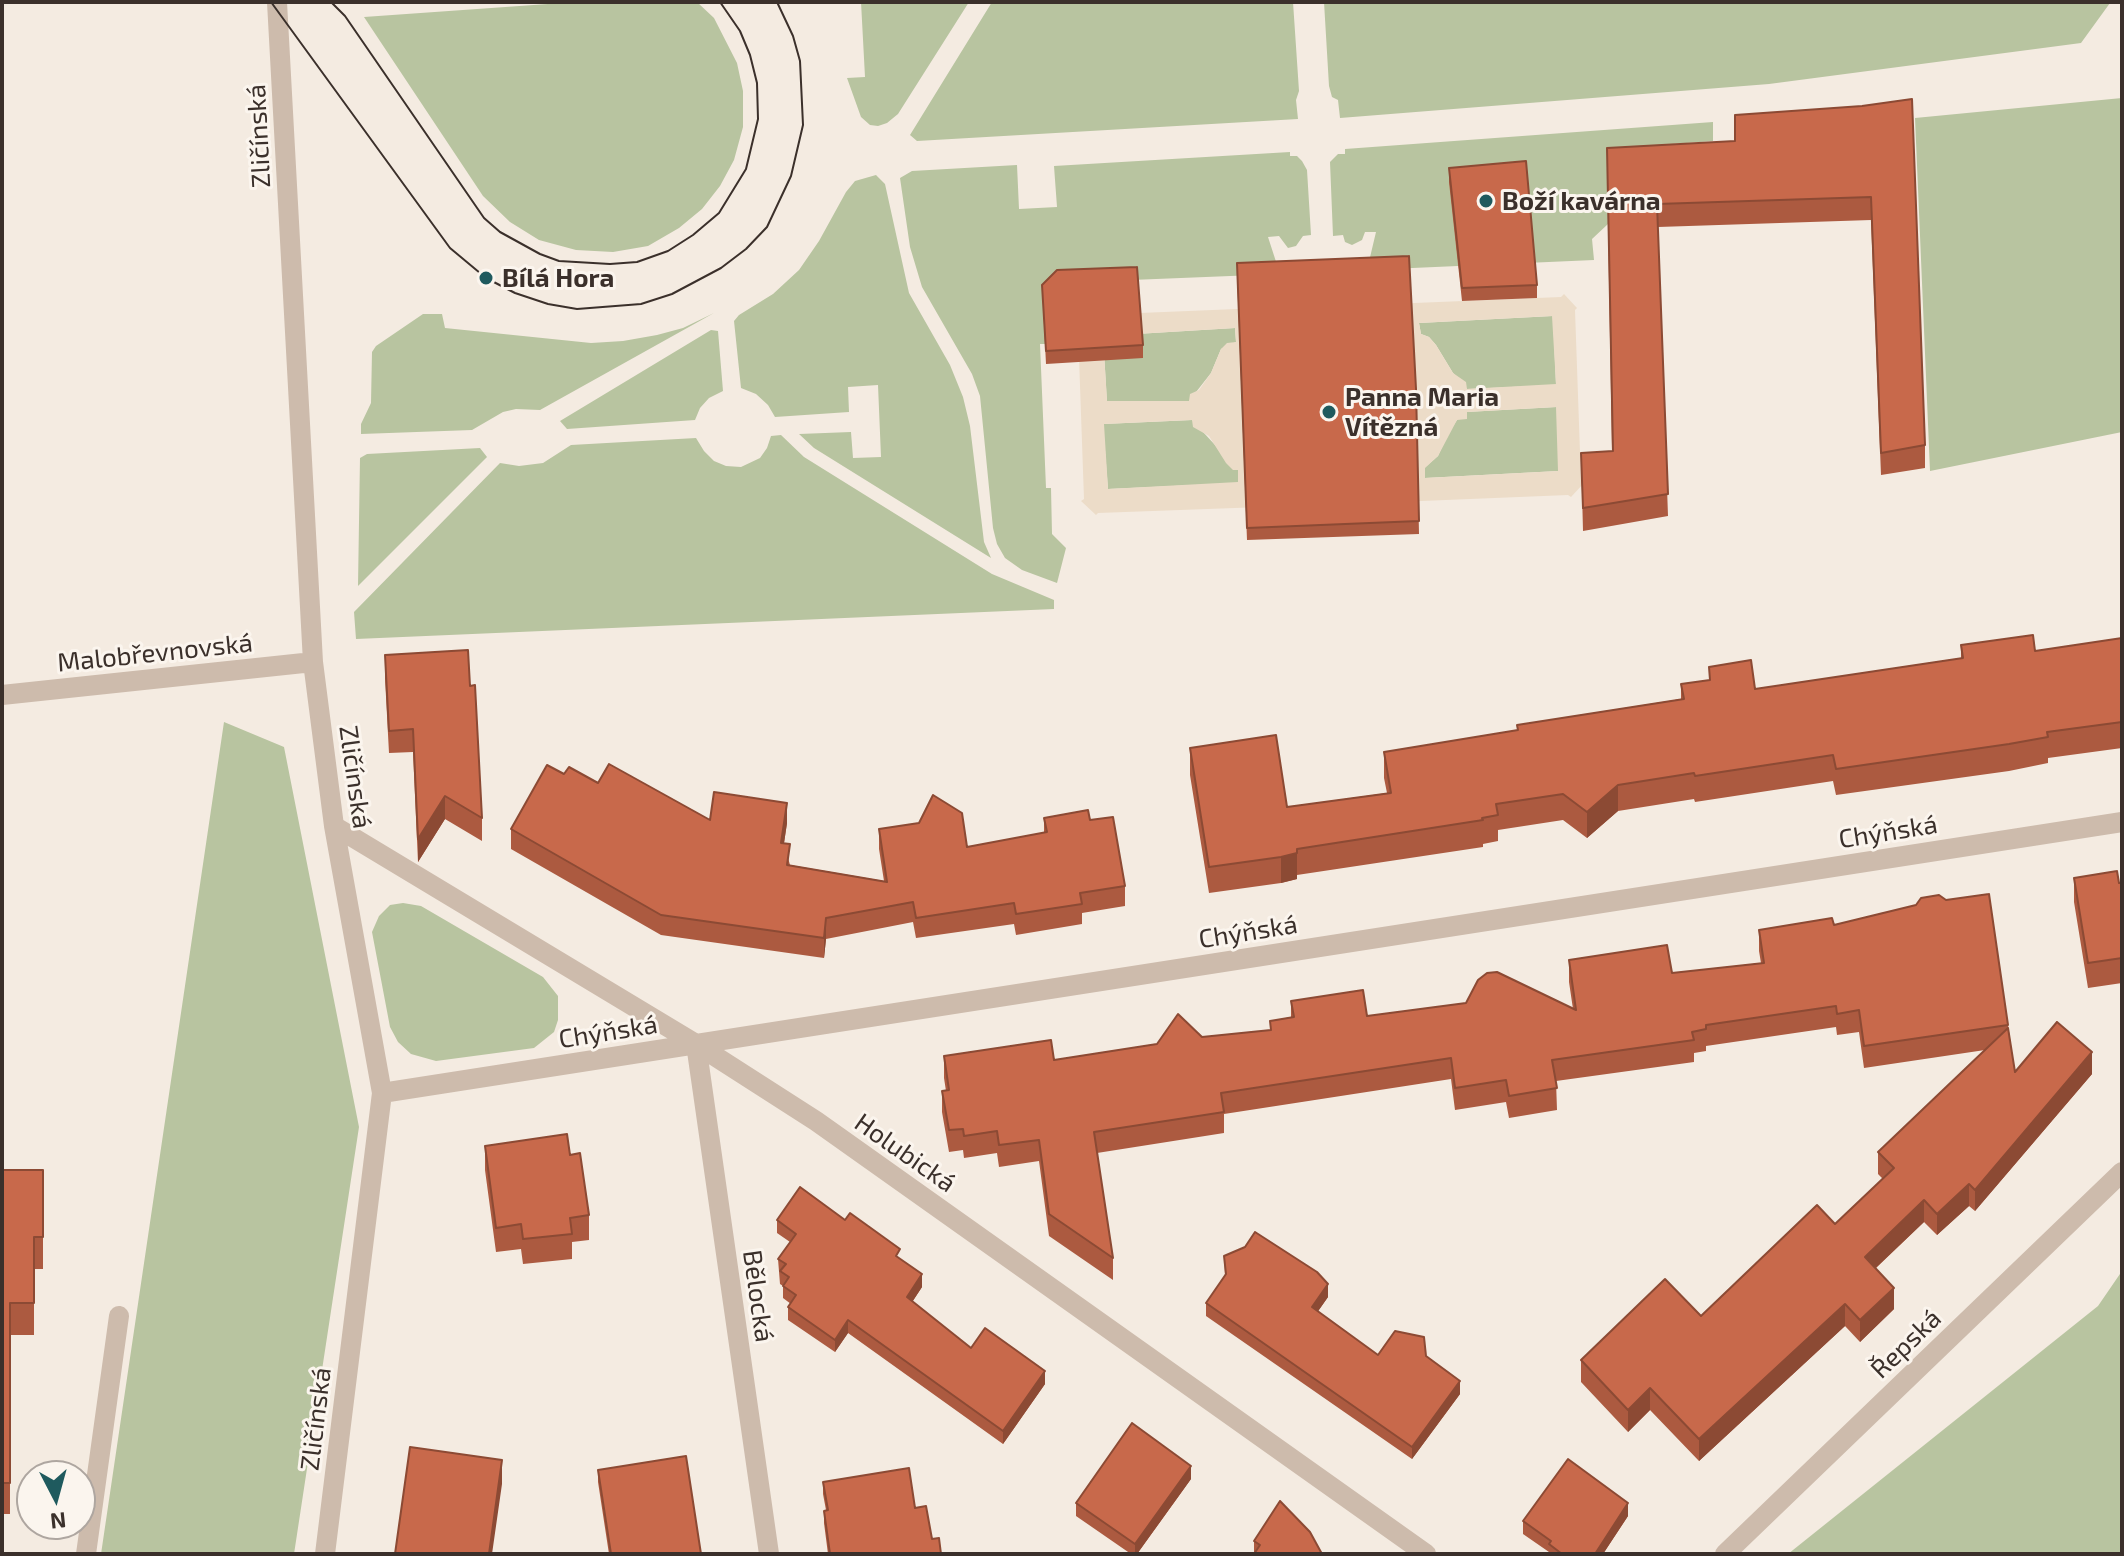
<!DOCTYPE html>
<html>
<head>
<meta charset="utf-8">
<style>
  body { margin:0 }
  #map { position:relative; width:2124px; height:1556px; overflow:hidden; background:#f4ebe1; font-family:"Exo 2",sans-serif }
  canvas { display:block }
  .frame { position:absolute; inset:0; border:4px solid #3b302b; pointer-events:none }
  .north { position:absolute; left:16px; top:1460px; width:80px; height:80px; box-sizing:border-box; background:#fbf5ee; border:2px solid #aea6a0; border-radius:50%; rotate:174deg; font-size:22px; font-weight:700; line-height:32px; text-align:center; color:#3b302b }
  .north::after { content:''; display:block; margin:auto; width:28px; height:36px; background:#1f5a5e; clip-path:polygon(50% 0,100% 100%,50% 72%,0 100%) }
</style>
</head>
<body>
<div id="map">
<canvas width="2124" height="1556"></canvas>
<div class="frame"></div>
<div class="north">N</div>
</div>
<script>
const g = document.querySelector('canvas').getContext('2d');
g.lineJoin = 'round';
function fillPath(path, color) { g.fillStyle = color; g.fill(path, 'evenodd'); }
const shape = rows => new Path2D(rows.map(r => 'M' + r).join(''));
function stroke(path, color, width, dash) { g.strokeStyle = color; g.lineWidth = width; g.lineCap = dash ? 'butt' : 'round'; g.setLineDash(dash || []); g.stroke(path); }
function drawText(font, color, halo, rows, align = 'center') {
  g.font = font + ' "Exo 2",sans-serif'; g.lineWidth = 6; g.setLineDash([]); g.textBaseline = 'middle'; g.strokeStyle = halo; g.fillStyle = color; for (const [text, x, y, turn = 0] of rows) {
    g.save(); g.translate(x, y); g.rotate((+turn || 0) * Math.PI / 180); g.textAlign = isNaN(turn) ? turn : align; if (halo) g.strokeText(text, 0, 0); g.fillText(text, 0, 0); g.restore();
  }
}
const green = shape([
  [576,2,697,2,714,18,737,63,743,91,743,127,734,160,720,186,702,209,679,228,648,246,613,252,576,250,539,240,510,222,483,196,364,17],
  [861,2,969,2,898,114,887,123,878,126,870,125,861,117,847,78,865,77],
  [992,2,1293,2,1299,91,1296,100,1298,119,917,141,910,135],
  [1324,2,2109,2,2110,3,2081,43,1769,84,1340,118,1338,100,1332,97,1329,86],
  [2122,98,2122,432,1930,471,1915,118],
  [1713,122,1713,141,1607,149,1608,224,1592,239,1594,260,1367,270,1376,232,1365,232,1362,240,1352,245,1345,242,1343,235,1333,236,1330,162,1338,154,1345,154,1345,149],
  [1290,152,1290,156,1297,156,1302,161,1307,170,1311,235,1303,236,1296,246,1288,248,1279,236,1268,237,1280,274,1057,283,1045,344,1040,344,1046,488,1051,488,1052,534,1066,548,1057,583,1022,570,1005,558,997,544,993,528,980,396,972,374,922,287,910,247,900,178,912,171,1017,165,1019,209,1057,207,1054,166],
  [876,175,885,184,909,293,950,365,963,397,970,426,984,542,991,558,814,448,799,434,851,432,853,458,881,457,878,385,848,387,849,412,775,417,768,405,756,394,741,388,734,321,739,315,773,294,799,270,819,241,846,192,855,181],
  [714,313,540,410,516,409,503,412,472,430,361,434,361,424,371,403,372,352,376,346,423,314,442,314,445,328,591,343,623,341,657,335,683,328],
  [1553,316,1556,385,1467,389,1453,373,1436,345,1429,337,1421,334,1419,323],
  [1235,328,1236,342,1221,349,1211,373,1189,401,1107,402,1103,336],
  [711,330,718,331,723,391,709,398,700,408,695,420,567,429,560,421],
  [1557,407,1559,471,1425,478,1424,468,1438,456,1447,435,1457,420,1466,412],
  [1192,420,1238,470,1239,483,1108,489,1103,424],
  [781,435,804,457,992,574,1054,600,1054,609,356,639,354,612,500,463,519,466,543,463,571,445,696,438,704,451,714,461,726,466,741,467,760,458,767,448,771,436],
  [480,448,487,457,358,586,360,458,367,454],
  [224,722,284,747,359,1127,294,1554,101,1554],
  [403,903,421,906,543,977,558,996,558,1020,554,1032,534,1048,436,1061,411,1054,398,1042,390,1027,372,932,379,916,390,905],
  [2122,1271,2122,1554,1788,1554,2098,1306]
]);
const plaza = shape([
  [1564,294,1577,308,1575,310,1581,481,1584,483,1571,497,1568,495,1348,504,1341,306,1561,297],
  [1552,316,1556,384,1467,389,1466,382,1453,373,1436,345,1429,337,1421,334,1419,323],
  [1556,407,1558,471,1425,478,1425,468,1438,456,1457,420,1467,419,1467,412],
  [1310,306,1241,388,1243,429,1317,505,1098,513,1096,515,1081,501,1084,499,1078,329,1091,315],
  [1235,328,1236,342,1227,343,1221,349,1211,373,1199,390,1190,394,1189,401,1107,401,1103,336],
  [1192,420,1193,427,1209,436,1226,463,1233,470,1238,470,1238,482,1108,489,1104,424]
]);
const minor = shape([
  [277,2,313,662,334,826,382,1093,325,1554],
  [2,695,313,662],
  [334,826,696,1044,816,1121,1426,1554],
  [696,1044,769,1554],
  [382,1093,2122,822],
  [86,1554,119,1316],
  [1725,1554,2122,1172]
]);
const tram = shape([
  [271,2,450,248,486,278,515,293,548,304,577,309,641,304,672,294,721,268,746,249,767,227,791,176,803,125,800,61,793,36,777,2],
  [331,2,345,16,484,218,500,232,540,254,559,261,610,264,637,262,668,251,693,235,719,213,746,169,758,119,757,83,750,55,740,31,720,2]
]);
const wall = shape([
  [1862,106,1925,445,1925,468,1881,475,1871,220,1658,227,1668,516,1583,531,1581,453,1612,451,1607,171,1735,141],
  [1449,168,1537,285,1537,298,1462,301,1449,182],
  [1237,276,1416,389,1419,534,1247,540],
  [1042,285,1143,345,1143,358,1046,364],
  [2122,638,2122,748,2048,758,2048,763,2009,771,1836,795,1833,781,1695,802,1694,799,1618,811,1587,838,1563,820,1498,830,1498,841,1483,844,1483,847,1297,875,1297,879,1281,883,1209,893,1190,775,1190,748,1287,807,1387,793,1384,778,1384,752,1517,730,1517,725,1681,699,1681,684,1709,680,1709,667,1755,689,1961,658,1961,645,2035,651],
  [385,655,470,686,482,818,482,841,445,819,418,862,413,752,389,753,385,678],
  [564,774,598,783,710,820,787,823,784,843,790,865,884,881,879,849,879,829,967,847,1044,833,1044,818,1090,820,1125,886,1125,906,1082,913,1082,924,1016,935,1014,924,916,938,913,922,826,939,824,958,661,935,511,849,511,829],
  [2074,878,2122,883,2122,983,2088,988,2074,902],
  [1834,925,2008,1025,2015,1072,2092,1074,1975,1211,1969,1206,1937,1235,1924,1222,1876,1268,1894,1309,1860,1342,1845,1326,1699,1461,1650,1410,1628,1432,1581,1382,1581,1360,1701,1316,1835,1224,1883,1179,1878,1174,1878,1152,1985,1050,1864,1068,1859,1032,1837,1035,1836,1027,1706,1046,1706,1051,1694,1053,1694,1062,1556,1081,1557,1110,1509,1118,1506,1102,1455,1110,1451,1079,1224,1114,1224,1133,1097,1153,1113,1258,1113,1280,1049,1236,1039,1161,999,1167,997,1153,964,1158,963,1150,949,1152,942,1112,942,1091,946,1091,944,1078,944,1056,1054,1060,1202,1037,1270,1030,1270,1021,1291,1017,1291,1001,1367,1016,1573,1009,1569,982,1569,960,1672,973,1761,963,1759,951,1759,930],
  [485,1146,570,1155,589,1215,589,1240,572,1242,572,1259,523,1264,521,1249,496,1252,485,1170],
  [2,1170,43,1170,43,1269,34,1269,34,1335,10,1335,10,1514,2,1514],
  [777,1220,900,1259,922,1287,912,1302,971,1348,1045,1384,1003,1444,848,1333,835,1352,788,1320,788,1307,791,1304,783,1298,783,1286,780,1284,778,1259,790,1242,777,1233],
  [1224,1256,1328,1297,1318,1311,1378,1355,1426,1356,1460,1394,1412,1459,1206,1316,1206,1303,1225,1276],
  [598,1470,701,1554,609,1554,598,1482],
  [1191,1479,1137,1554,1131,1554,1076,1516,1076,1503],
  [823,1482,915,1508,941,1554,828,1554,824,1523,824,1511,826,1510,823,1494],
  [1628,1516,1603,1554,1549,1554,1549,1552,1523,1534,1523,1521],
  [1254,1541,1322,1554,1254,1554]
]);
const shadedWall = shape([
  [1618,785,1618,811,1587,838,1587,812],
  [445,796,445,819,418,862,418,839],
  [787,803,787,823,781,863,781,843],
  [1297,853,1297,879,1281,883,1281,857],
  [826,918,826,939,824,958,824,938],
  [2092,1052,2092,1074,1975,1211,1975,1190],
  [1969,1184,1969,1206,1937,1235,1937,1214],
  [1924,1200,1924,1222,1865,1278,1865,1257],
  [922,1274,922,1287,907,1310,907,1297],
  [1328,1284,1328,1297,1312,1320,1312,1307],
  [1894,1288,1894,1309,1860,1342,1860,1320],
  [1845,1304,1845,1326,1699,1461,1699,1439],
  [848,1320,848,1333,835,1352,835,1340],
  [1045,1371,1045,1384,1003,1444,1003,1431],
  [1460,1381,1460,1394,1412,1459,1412,1447],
  [1650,1388,1650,1410,1628,1432,1628,1410],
  [502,1460,502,1484,492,1554,489,1554],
  [1191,1466,1191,1479,1137,1554,1135,1554,1135,1544],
  [1628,1503,1628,1516,1603,1554,1595,1554]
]);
const building = shape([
  [1912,99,1925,445,1881,453,1871,197,1657,204,1668,494,1583,508,1581,453,1613,451,1607,148,1735,141,1735,115,1862,106,1912,99],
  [1526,161,1537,285,1462,288,1449,168,1526,161],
  [1409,256,1416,389,1419,521,1247,528,1237,263,1409,256],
  [1137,267,1143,345,1046,351,1042,285,1057,270,1137,267],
  [2033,635,2035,651,2122,638,2122,722,2047,732,2048,737,2009,744,1836,769,1833,755,1695,776,1694,773,1618,785,1587,812,1563,794,1496,804,1498,815,1482,818,1483,820,1297,849,1297,853,1281,857,1209,867,1190,748,1276,735,1287,807,1391,793,1384,752,1518,730,1517,725,1684,699,1681,684,1710,680,1709,667,1751,660,1755,689,1963,658,1961,645,2033,635],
  [468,650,470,686,475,685,482,818,445,796,418,839,413,729,389,731,385,655,468,650],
  [609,764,710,820,714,792,787,803,781,843,790,844,787,865,887,882,879,829,919,823,933,795,962,813,967,847,1047,832,1044,818,1088,810,1090,820,1113,817,1125,886,1080,893,1082,904,1016,914,1014,903,916,918,913,902,826,918,824,938,661,915,511,829,547,765,564,774,569,767,598,783,609,764],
  [2117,871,2119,883,2122,883,2122,958,2088,963,2074,878,2117,871],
  [1989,894,2008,1025,1864,1046,1859,1010,1837,1014,1836,1006,1706,1025,1706,1029,1692,1032,1694,1040,1552,1060,1557,1088,1509,1096,1506,1080,1455,1088,1451,1058,1221,1093,1224,1112,1094,1132,1113,1258,1049,1214,1039,1140,999,1145,997,1131,964,1136,963,1129,949,1130,942,1091,949,1090,944,1056,1051,1040,1054,1060,1157,1044,1178,1014,1202,1037,1271,1030,1270,1021,1294,1017,1291,1001,1363,990,1367,1016,1466,1003,1478,980,1487,973,1497,972,1576,1010,1569,960,1667,945,1672,973,1764,963,1759,930,1832,918,1834,925,1916,905,1921,898,1939,895,1946,900,1989,894],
  [2057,1022,2092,1052,1975,1190,1969,1184,1937,1214,1924,1200,1865,1257,1894,1288,1860,1320,1845,1304,1699,1439,1650,1388,1628,1410,1581,1360,1665,1279,1701,1316,1817,1205,1835,1224,1894,1168,1878,1152,2008,1028,2015,1072,2057,1022],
  [567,1134,570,1155,580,1153,589,1215,570,1218,572,1234,523,1239,521,1224,496,1228,485,1146,567,1134],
  [2,1170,43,1170,43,1237,34,1237,34,1303,10,1303,10,1483,2,1483,2,1170],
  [800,1187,845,1220,850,1213,900,1249,896,1256,922,1274,907,1297,971,1348,985,1328,1045,1371,1003,1431,848,1320,835,1340,788,1307,796,1295,783,1286,789,1277,780,1271,786,1264,778,1259,796,1234,777,1220,800,1187],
  [1255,1232,1317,1272,1328,1284,1312,1307,1378,1355,1395,1331,1424,1337,1426,1356,1460,1381,1412,1447,1206,1303,1226,1274,1224,1256,1245,1247,1255,1232],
  [1132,1423,1191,1466,1135,1544,1076,1503,1132,1423],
  [410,1447,502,1460,489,1554,395,1554,410,1447],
  [686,1456,701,1554,611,1554,598,1470,686,1456],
  [1568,1459,1628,1503,1595,1554,1562,1554,1549,1544,1551,1541,1523,1521,1568,1459],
  [909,1468,915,1508,926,1506,932,1539,939,1538,941,1554,830,1554,824,1511,828,1510,823,1482,909,1468],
  [1280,1501,1310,1532,1322,1554,1254,1554,1260,1545,1254,1541,1280,1501]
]);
const markers = [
  [1486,201,8,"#1f5a5e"],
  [486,278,8,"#1f5a5e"],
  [1329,412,8,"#1f5a5e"]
];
const streetNames = [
  ["Zličínská",259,136,-93],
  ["Malobřevnovská",155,653,-6],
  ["Zličínská",355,777,82],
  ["Chýňská",1888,832,-9],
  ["Chýňská",1248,932,-9],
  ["Chýňská",608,1032,-9],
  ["Holubická",905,1153,35],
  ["Bělocká",758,1296,82],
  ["Řepská",1906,1344,-44],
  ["Zličínská",316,1419,-83]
];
const poiNames = [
  ["Boží kavárna",1502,201],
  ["Bílá Hora",502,278],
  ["Panna Maria",1345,397],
  ["Vítězná",1345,427]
];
fillPath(green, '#b8c4a0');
fillPath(plaza, '#ecdcc8');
stroke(minor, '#cdbbac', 20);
stroke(tram, '#3b302b', 2);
fillPath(wall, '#ac5a40');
fillPath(shadedWall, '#8c4a34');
fillPath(building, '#c8694b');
stroke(building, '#8c4a34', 2);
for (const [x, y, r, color] of markers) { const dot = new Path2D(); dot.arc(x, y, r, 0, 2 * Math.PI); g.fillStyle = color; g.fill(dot); stroke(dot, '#fbf5ee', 3); }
drawText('26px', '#3b302b', '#fbf5ee', streetNames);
drawText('bold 26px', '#3b302b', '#fbf5ee', poiNames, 'left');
</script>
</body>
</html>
